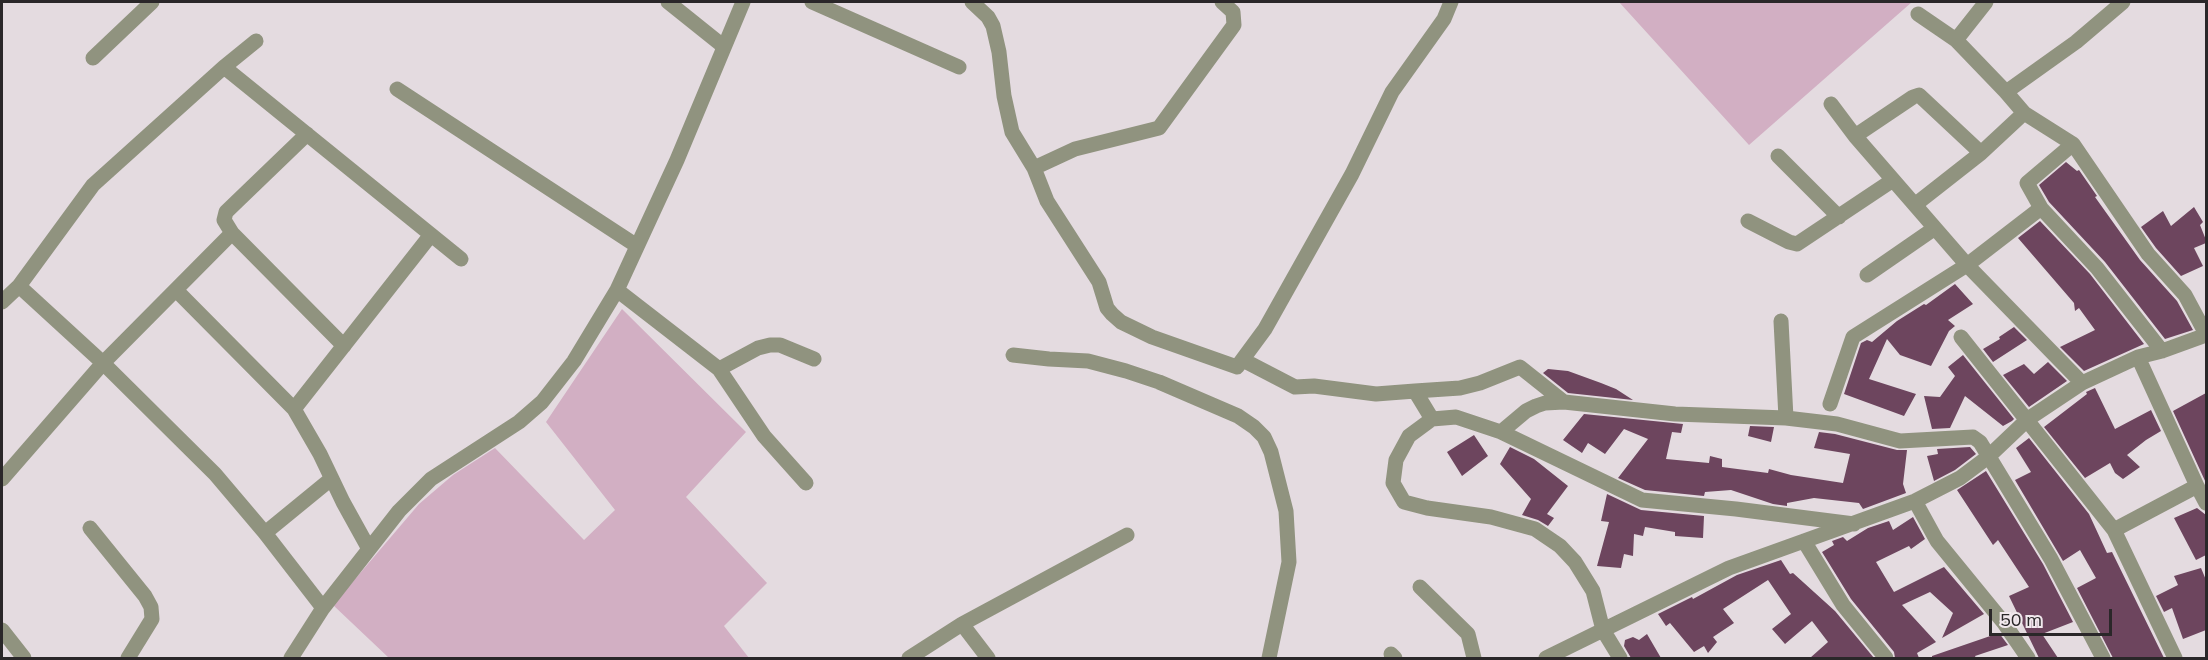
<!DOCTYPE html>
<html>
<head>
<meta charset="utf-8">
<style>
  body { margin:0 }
  #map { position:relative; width:2208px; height:660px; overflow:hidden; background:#e4dbe0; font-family:Mulish,sans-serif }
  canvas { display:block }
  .frame { position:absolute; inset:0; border:3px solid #2a2729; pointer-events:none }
  .scale { position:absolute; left:1989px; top:609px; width:123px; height:27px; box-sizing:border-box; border:3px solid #2a2729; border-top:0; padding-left:8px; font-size:18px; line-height:21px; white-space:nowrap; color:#2a2729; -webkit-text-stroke:4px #f1e8ed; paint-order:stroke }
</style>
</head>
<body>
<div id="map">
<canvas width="2208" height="660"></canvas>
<div class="frame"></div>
<div class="scale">50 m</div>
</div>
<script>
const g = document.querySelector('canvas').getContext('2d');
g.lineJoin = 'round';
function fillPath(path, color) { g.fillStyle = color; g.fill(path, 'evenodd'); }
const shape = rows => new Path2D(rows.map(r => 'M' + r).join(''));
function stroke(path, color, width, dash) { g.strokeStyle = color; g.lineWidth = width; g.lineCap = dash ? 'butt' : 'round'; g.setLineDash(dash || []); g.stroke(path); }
const green = shape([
  [1619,2,1912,2,1749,145],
  [622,309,746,432,686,497,767,583,724,626,749,658,389,658,333,605,419,504,453,475,495,448,584,540,615,510,546,422]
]);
const building = shape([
  [2066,162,2077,171,2079,170,2097,196,2095,197,2140,260,2177,301,2193,330,2165,339,2105,262,2049,202,2039,185],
  [2194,207,2203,222,2200,225,2206,240,2206,243,2194,248,2203,266,2181,276,2156,248,2141,227,2163,211,2171,226],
  [2040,221,2090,274,2144,344,2084,371,2060,347,2095,330,2079,308,2075,311,2074,303,2018,238],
  [1955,284,1973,304,1948,320,1955,326,1949,331,1931,366,1900,355,1887,339,1869,379,1916,394,1904,416,1844,394,1861,343,1867,340,1872,342,1897,321,1924,304,1926,305],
  [2014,327,2027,340,1993,362,1983,349,2000,339,1999,337],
  [1963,355,2014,419,2012,421,2003,426,1965,396,1950,428,1932,429,1924,396,1940,397,1955,376,1948,367],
  [2048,362,2067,381,2029,407,2003,375,2024,364,2034,374],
  [1548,369,1568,371,1601,383,1616,389,1633,400,1568,393,1543,373],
  [2095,388,2115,429,2151,410,2161,431,2146,440,2127,455,2140,467,2123,479,2115,473,2110,463,2085,478,2044,427,2087,394,2086,392],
  [2206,393,2206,483,2173,411],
  [1584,414,1683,424,1681,433,1672,432,1666,459,1709,463,1710,456,1722,459,1722,467,1768,473,1769,469,1791,475,1843,483,1850,454,1814,448,1819,432,1835,434,1897,450,1907,450,1903,484,1906,493,1863,509,1859,503,1814,498,1787,503,1787,506,1773,504,1731,490,1705,492,1704,496,1645,490,1618,478,1648,439,1624,429,1605,454,1588,443,1582,453,1563,440],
  [1750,426,1774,427,1771,442,1748,436],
  [1474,435,1488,456,1462,476,1447,452],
  [2029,438,2089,514,2107,553,2112,552,2164,658,2113,658,2077,588,2096,578,2080,550,2063,561,2015,480,2031,472,2016,448],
  [1510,447,1534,459,1568,486,1547,514,1554,518,1548,526,1538,520,1522,515,1531,499,1500,464],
  [1970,447,1976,454,1955,470,1934,481,1927,456,1938,454,1937,449],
  [1986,471,2043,564,2073,622,2042,634,2058,658,2039,658,2009,596,2029,587,1998,540,1993,545,1957,490],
  [1607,494,1641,510,1704,516,1703,538,1675,536,1675,532,1645,527,1643,536,1634,534,1633,556,1624,554,1621,568,1597,566,1609,522,1601,521],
  [2197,508,2206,515,2206,555,2196,560,2174,518],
  [1913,517,1925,539,1911,549,1909,546,1876,562,1894,592,1944,567,1984,614,1942,638,1953,613,1930,592,1902,605,1936,642,1917,653,1919,658,1895,658,1894,652,1851,599,1822,552,1834,545,1832,541,1843,537,1847,541,1868,528,1889,521,1893,530],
  [1781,560,1790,574,1793,573,1835,611,1874,658,1810,658,1828,642,1812,621,1785,644,1772,629,1791,614,1768,580,1723,609,1734,623,1713,637,1717,642,1708,653,1704,646,1694,652,1670,623,1666,626,1658,614,1692,597,1693,599,1737,575],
  [2201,568,2206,580,2206,630,2183,639,2172,608,2164,612,2156,596,2178,585,2174,576],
  [1999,633,2008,645,1975,656,1976,658,1932,658,1932,656],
  [1647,634,1661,658,1631,658,1624,646,1625,640,1633,637,1639,640]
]);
const minor = shape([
  [668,2,723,46],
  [812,2,959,67],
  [972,2,988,17,993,26,999,52,1004,96,1012,132,1034,168,1075,149,1159,128,1234,25,1233,12,1222,2],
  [1918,14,1956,40,2006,92,2024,113,2073,144,2148,254,2185,295,2206,334],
  [1956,40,1986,2],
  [93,58,152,2],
  [224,67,461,259],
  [397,89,637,246],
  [2006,92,2076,42,2123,2],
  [1831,104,1855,136,1967,265,2082,383],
  [307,134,226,212,224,220,232,233,344,346],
  [1855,136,1913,97,1919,95,1981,153],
  [1778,156,1839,217],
  [1034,168,1047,201,1099,282,1107,308,1112,314,1121,322,1152,337,1237,367,1265,329,1352,174,1392,92,1444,19,1451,2],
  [1916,204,1981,153,2024,113],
  [2041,208,2027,183,2073,144],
  [1748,221,1789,242,1797,244,1893,180],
  [1867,275,1935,228],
  [19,286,103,363,215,474,265,533,323,608],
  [176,290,294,409,320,454,343,502,369,549],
  [617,290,719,369,764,436,806,483],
  [2,302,19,286,93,185,224,67,256,41],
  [1781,321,1786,418],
  [1961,337,2114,530,2175,658],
  [1013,355,1049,359,1088,361,1126,371,1159,382,1238,416,1254,427,1264,437,1271,452,1286,511,1289,562,1269,658],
  [2138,357,2197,486,2206,503],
  [1243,360,1295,387,1314,386,1376,394,1415,391,1432,419],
  [719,369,758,348,770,345,780,345,814,359],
  [1415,391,1460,388,1480,383,1520,367,1564,402],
  [1830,404,1853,337,1967,265,2041,208,2097,268,2162,351],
  [294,409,430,236],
  [1501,432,1526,411,1536,406,1545,403,1564,402,1675,414,1786,418,1837,424,1900,441,1973,437,1980,442,2051,559,2103,658],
  [2,479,103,363,232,233],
  [1915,501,1937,541,2004,623,2028,658],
  [90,528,145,596,151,607,152,619,128,658],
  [2114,530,2197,486],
  [265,533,331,479],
  [1804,541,1843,605,1886,658],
  [1420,587,1468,634,1474,658],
  [962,624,988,658],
  [2,630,24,658],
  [1391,654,1395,658],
  [291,658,323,608,399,511,431,479,519,422,542,402,574,361,617,290,677,160,743,2],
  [909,658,962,624,1127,535],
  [1546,658,1729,568,1915,501,1960,478,1988,457,2028,419,2082,383,2138,357,2162,351,2206,335],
  [1620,658,1603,630,1593,591,1575,562,1560,546,1535,529,1491,517,1427,508,1404,502,1393,483,1396,460,1409,436,1432,419,1456,417,1501,432,1642,500,1736,509,1854,524]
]);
fillPath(green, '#d2afc3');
fillPath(building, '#6d455e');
stroke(minor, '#90937f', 15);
</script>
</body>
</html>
